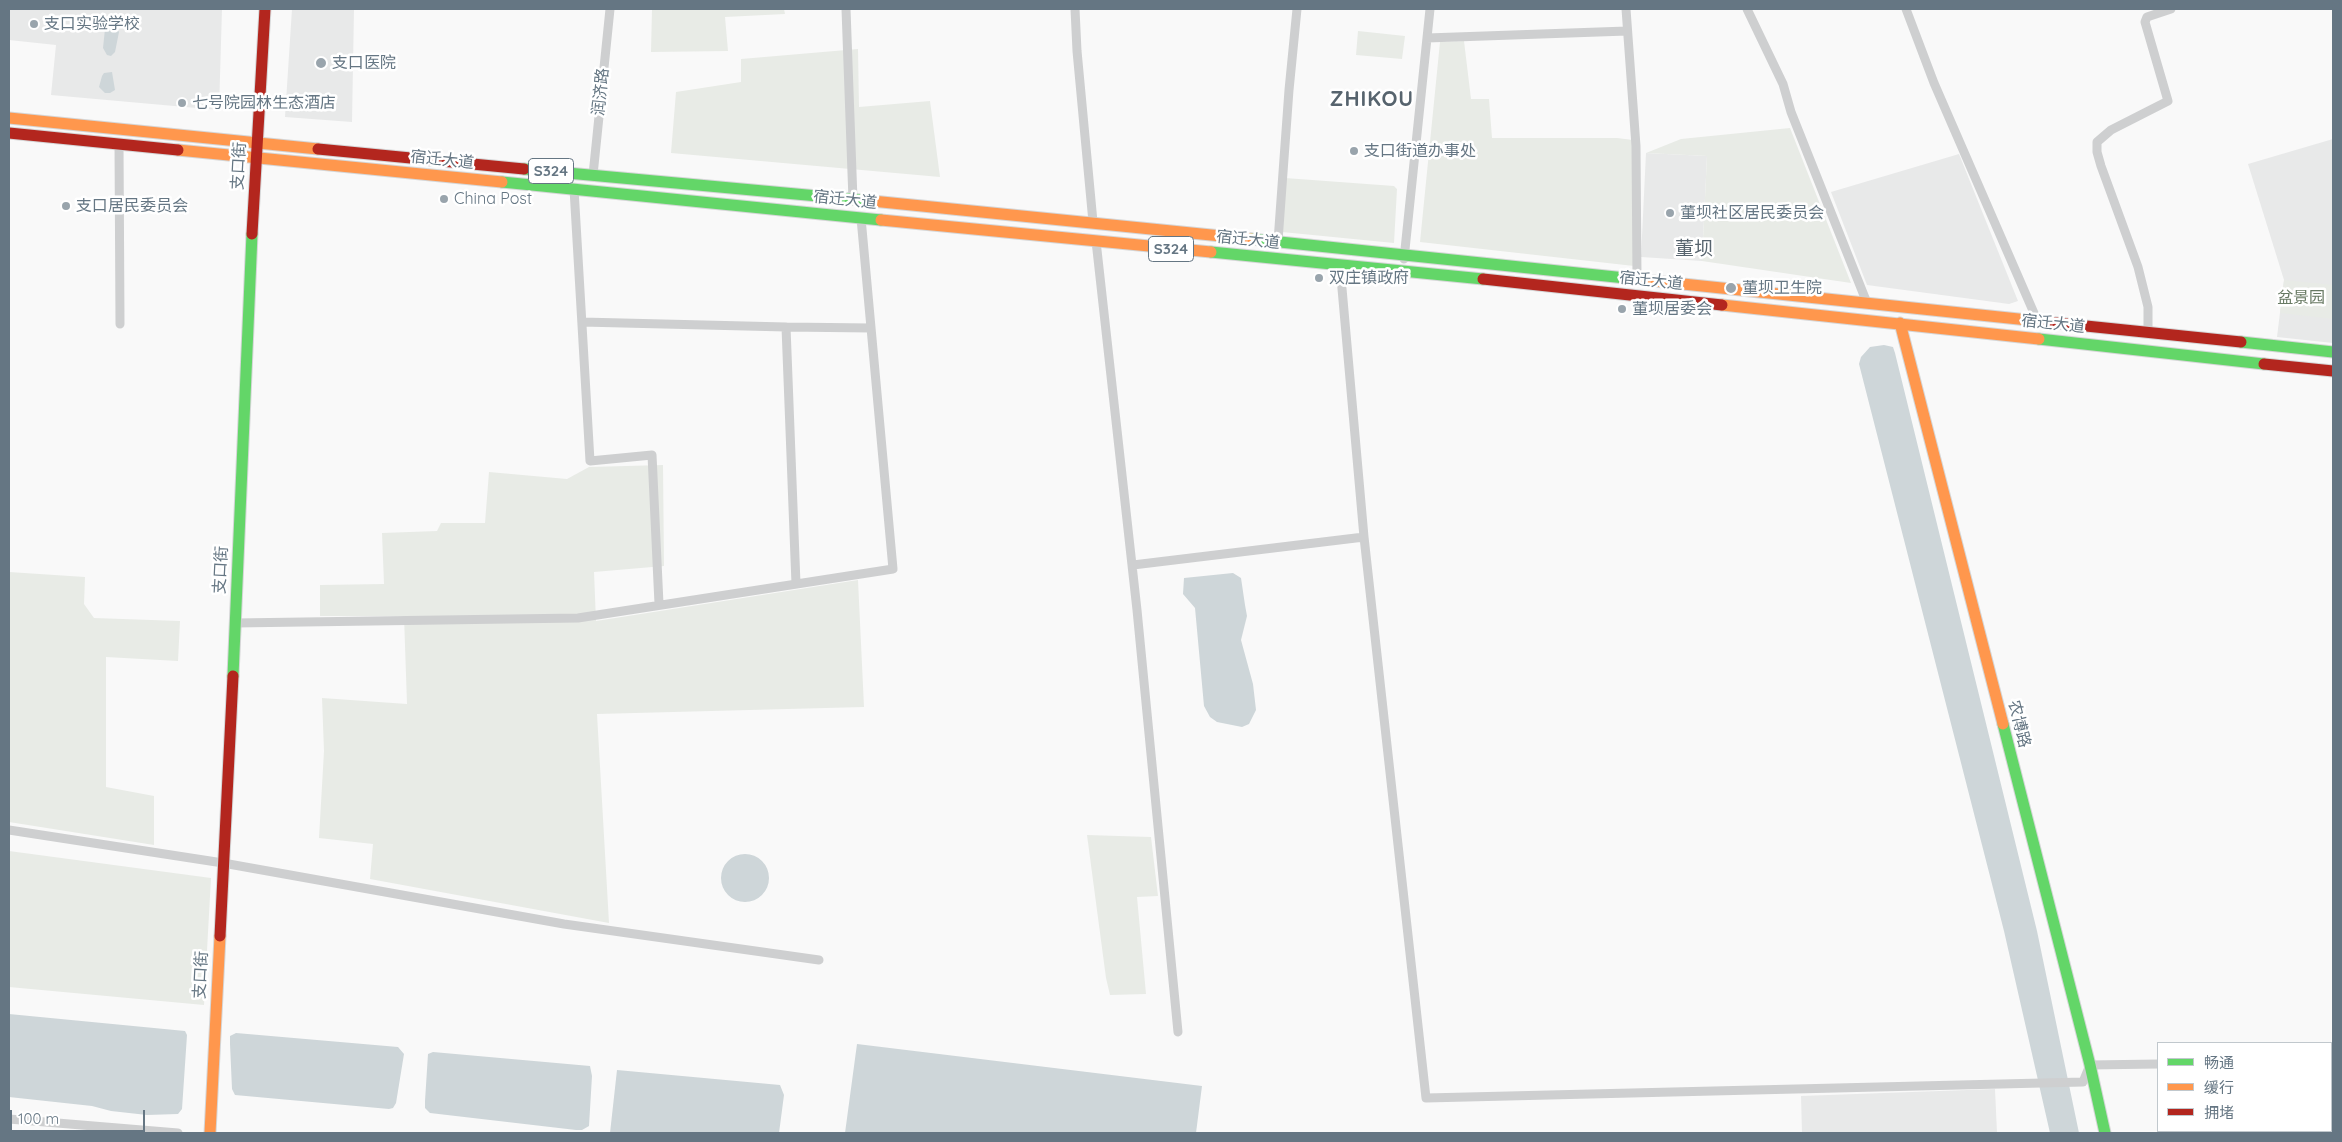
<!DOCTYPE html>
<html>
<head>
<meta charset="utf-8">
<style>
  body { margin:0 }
  #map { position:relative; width:2342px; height:1142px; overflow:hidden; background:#f9f9f9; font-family:Quicksand,"Noto Sans SC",sans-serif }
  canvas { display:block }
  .frame { position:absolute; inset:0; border:10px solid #657683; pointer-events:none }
  .legend { position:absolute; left:2157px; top:1042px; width:175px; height:90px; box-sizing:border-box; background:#fff; border:1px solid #c1c8cd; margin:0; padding:6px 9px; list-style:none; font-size:15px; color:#657683 }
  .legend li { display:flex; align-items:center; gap:10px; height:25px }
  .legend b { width:25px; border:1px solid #c1c8cd }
  .scale { position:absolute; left:10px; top:1110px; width:135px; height:22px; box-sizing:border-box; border:2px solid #657683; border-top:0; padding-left:6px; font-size:15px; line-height:18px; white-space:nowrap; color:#657683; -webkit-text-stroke:4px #fff; paint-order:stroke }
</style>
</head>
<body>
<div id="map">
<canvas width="2342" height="1142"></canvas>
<div class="frame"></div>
<ul class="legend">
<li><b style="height:6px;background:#63d668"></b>畅通</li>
<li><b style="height:6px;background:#ff974d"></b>缓行</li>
<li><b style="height:6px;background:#b3261e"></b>拥堵</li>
</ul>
<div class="scale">100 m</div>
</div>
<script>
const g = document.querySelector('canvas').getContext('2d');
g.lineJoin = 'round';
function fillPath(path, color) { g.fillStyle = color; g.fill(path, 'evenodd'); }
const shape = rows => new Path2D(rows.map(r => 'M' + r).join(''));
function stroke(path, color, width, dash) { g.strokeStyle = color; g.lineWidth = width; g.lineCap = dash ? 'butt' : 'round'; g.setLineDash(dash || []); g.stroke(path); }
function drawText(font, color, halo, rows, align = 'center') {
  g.font = font + ' Quicksand,"Noto Sans SC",sans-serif'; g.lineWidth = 5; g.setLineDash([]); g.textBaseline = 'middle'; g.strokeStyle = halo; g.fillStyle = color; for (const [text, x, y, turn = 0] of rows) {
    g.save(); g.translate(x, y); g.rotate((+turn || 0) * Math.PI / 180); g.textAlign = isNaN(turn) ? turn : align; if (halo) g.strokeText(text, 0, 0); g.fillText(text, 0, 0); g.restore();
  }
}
const built = shape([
  [9,9,222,9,219,110,51,95,56,45,9,40],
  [292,9,354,9,352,122,285,117],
  [2333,139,2333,343,2277,337,2284,280,2248,164],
  [1646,153,1707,156,1702,261,1641,257],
  [1959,154,2018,301,2009,304,1867,285,1831,192],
  [1995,1089,1997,1133,1802,1133,1801,1096]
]);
const green = shape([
  [652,9,784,9,785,14,725,17,728,51,651,52],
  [1358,31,1405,36,1402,59,1356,55],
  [1464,41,1471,99,1489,99,1492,138,1617,138,1633,140,1634,266,1420,242,1440,42],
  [858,49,859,107,930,101,940,177,671,153,676,92,741,82,741,59],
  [1790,128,1851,283,1702,261,1707,156,1646,153,1681,139],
  [1285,178,1394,186,1397,189,1394,243,1282,232],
  [2284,280,2333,285,2333,319,2280,313],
  [663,465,664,566,594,572,596,621,858,580,864,707,597,714,609,923,370,879,373,844,319,838,324,751,322,698,407,704,404,616,320,616,320,585,384,584,382,533,437,531,441,523,485,523,489,472,567,479,589,467],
  [9,572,85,577,84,604,94,618,180,621,178,661,106,657,106,787,154,796,154,845,9,822],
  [1087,835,1151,837,1158,896,1137,897,1146,994,1110,995,1106,978],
  [9,851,211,878,204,1005,9,987]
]);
const water = shape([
  [116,27,119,32,115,52,111,56,107,55,103,48,105,29],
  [112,72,115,90,110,93,105,93,99,87,102,76,104,73],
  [1884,345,1893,347,1895,353,2037,931,2079,1133,2050,1133,2004,931,1859,364,1861,357,1870,347],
  [1233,573,1241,578,1245,605,1247,616,1241,640,1253,684,1256,710,1249,724,1242,727,1217,722,1210,717,1204,706,1195,608,1183,594,1184,578],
  '721 878a24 24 0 1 1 48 0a24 24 0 1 1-48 0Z',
  [9,1014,185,1031,187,1035,182,1109,178,1114,147,1115,111,1111,92,1106,9,1097],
  [236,1033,398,1047,404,1054,396,1103,393,1108,389,1109,235,1095,232,1089,230,1044,230,1036],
  [857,1044,1202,1086,1196,1133,845,1133],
  [433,1052,590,1066,592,1076,589,1126,582,1130,576,1130,430,1113,425,1108,425,1101,428,1054],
  [617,1070,780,1085,784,1095,779,1133,610,1133]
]);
const street = shape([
  [846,9,853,200],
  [1075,9,1077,51,1093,222],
  [1626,9,1636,146,1637,278],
  [1747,9,1783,84,1791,112,1867,303],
  [1906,9,1934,83,2037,320],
  [1427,38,1627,31],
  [119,144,120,324],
  [593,175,610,9],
  [574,189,590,461,652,455,659,604],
  [1096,241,1137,610,1178,1032],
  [1278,241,1289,90,1297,9],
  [1404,259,1430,9],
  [1340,266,1364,537,1426,1098,2083,1082,2090,1065,2158,1064],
  [582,322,786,327],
  [2148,332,2148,307,2138,267,2101,166,2097,152,2097,142,2111,130,2168,101,2145,22,2147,17,2171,9],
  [1133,565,1364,537],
  [796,584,786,327,871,328],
  [235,623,578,618,893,569,861,218],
  [9,830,223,863,564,924,819,960],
  [2331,1062,2333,1062],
  [9,1119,178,1133]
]);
const fast = shape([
  [524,169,872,201],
  [502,182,881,220],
  [1251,239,1635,279],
  [1211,252,1483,279],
  [2039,339,2264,364],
  [2241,342,2333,352],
  [233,676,252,234],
  [2003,724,2090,1065,2105,1133]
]);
const slow = shape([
  [9,118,318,149],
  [178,150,502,182],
  [872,201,1251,239],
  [881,220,1211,252],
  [1635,279,2028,320],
  [1722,305,2039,339],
  [1900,323,2003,724],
  [210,1133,220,936]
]);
const jam = shape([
  [9,133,178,150],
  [318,149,524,169],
  [252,234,265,9],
  [1483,279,1722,305],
  [2028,320,2241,342],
  [2264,364,2333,371],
  [220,936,233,676]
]);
const markers = [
  [34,24,5,"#99a4ac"],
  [321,63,6,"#99a4ac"],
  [182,103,5,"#99a4ac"],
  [1354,151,5,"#99a4ac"],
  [444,199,5,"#99a4ac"],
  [66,206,5,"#99a4ac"],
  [1670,213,5,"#99a4ac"],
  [1319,278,5,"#99a4ac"],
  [1731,288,6,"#99a4ac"],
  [1622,309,5,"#99a4ac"]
];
const shields = [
  [551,171,45],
  [1171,249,45]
];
const shieldNames = [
  ["S324",551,171],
  ["S324",1171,249]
];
const poiNames = [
  ["支口实验学校",44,24],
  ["支口医院",332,63],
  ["七号院园林生态酒店",192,103],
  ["支口街道办事处",1364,151],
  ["China Post",454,199],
  ["支口居民委员会",76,206],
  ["董坝社区居民委员会",1680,213],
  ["双庄镇政府",1329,278],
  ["董坝卫生院",1742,288],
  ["董坝居委会",1632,309]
];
const streetNames = [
  ["润济路",601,92,-84],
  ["宿迁大道",442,160,6],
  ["支口街",239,166,-87],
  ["宿迁大道",845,200,6],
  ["宿迁大道",1248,240,6],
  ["宿迁大道",1651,281,6],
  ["宿迁大道",2053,324,6],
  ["支口街",221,570,-87],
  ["农博路",2019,724,76],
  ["支口街",201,975,-87]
];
const parkNames = [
  ["盆景园",2301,298]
];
const quarterNames = [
  ["董坝",1694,249]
];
const districtNames = [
  ["ZHIKOU",1372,100]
];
fillPath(built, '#e8e9e9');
fillPath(green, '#e8ebe6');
fillPath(water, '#ced6d9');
stroke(fast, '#d5d6d7', 13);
stroke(slow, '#d5d6d7', 13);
stroke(jam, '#d5d6d7', 13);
stroke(street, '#cecfd0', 9);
stroke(fast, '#63d668', 11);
stroke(slow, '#ff974d', 11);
stroke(jam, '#b3261e', 11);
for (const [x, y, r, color] of markers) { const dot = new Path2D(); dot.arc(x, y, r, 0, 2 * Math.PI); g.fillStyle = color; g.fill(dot); stroke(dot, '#fff', 2); }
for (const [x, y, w] of shields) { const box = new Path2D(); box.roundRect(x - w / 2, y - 12.5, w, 25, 4); g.fillStyle = '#fff'; g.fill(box); stroke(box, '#657683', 1); }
drawText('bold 15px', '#657683', null, shieldNames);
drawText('16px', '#657683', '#fff', poiNames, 'left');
drawText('16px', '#657683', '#fff', streetNames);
drawText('16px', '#687a64', '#fff', parkNames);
drawText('19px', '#57646e', '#fff', quarterNames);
g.letterSpacing = '1px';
drawText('bold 21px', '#57646e', '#fff', districtNames);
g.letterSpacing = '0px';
</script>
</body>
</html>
